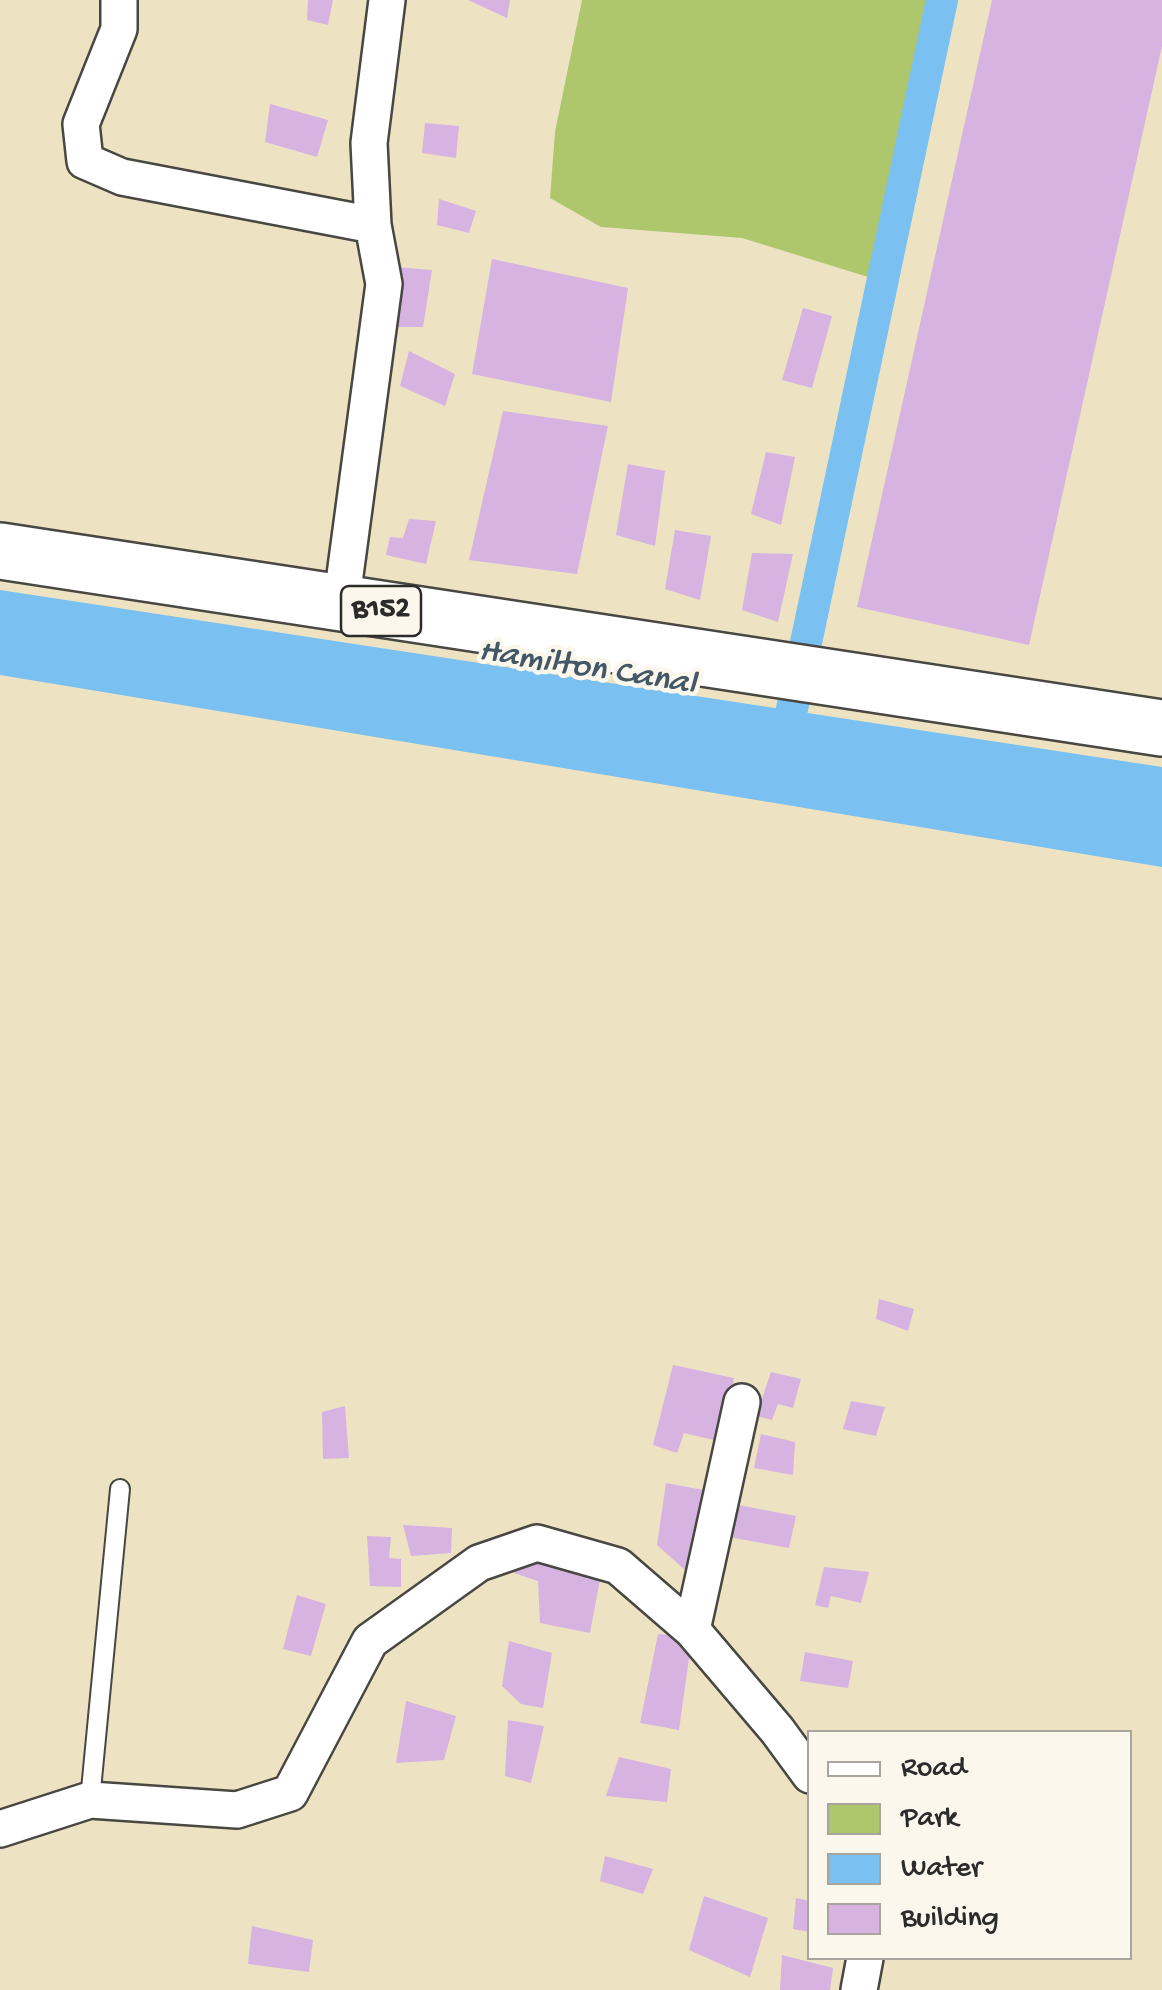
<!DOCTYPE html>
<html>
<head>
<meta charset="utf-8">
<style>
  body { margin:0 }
  #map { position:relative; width:1162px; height:1990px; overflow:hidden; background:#ede3c3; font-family:"Gochi Hand",sans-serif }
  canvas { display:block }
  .legend { position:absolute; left:807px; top:1730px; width:325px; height:230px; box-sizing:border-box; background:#fbf7ec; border:2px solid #a8a59f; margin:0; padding:12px 18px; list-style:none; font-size:30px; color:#2b2b2b }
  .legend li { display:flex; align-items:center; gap:20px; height:50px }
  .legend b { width:50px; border:2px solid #a8a59f }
</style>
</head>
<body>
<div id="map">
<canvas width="1162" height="1990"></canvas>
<ul class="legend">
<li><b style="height:12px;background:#fff"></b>Road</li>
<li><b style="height:28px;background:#aec76d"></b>Park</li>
<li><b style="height:28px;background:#7ac0f1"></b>Water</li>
<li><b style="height:28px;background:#d6b3e1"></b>Building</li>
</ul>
</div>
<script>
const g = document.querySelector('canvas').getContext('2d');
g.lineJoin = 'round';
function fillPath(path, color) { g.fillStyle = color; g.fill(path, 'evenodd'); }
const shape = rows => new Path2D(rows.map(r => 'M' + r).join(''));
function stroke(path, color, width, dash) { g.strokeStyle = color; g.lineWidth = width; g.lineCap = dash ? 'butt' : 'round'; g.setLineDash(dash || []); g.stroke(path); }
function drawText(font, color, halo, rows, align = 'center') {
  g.font = font + ' "Gochi Hand",sans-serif'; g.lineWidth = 9; g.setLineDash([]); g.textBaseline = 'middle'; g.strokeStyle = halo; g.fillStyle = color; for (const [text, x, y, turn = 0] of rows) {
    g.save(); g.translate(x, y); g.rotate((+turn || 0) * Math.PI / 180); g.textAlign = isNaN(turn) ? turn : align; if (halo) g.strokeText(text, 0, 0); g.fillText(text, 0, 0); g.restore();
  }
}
const green = shape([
  [582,0,942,0,881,281,742,238,601,227,550,198,555,132]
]);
const water = shape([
  [0,590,1162,767,1162,867,0,675]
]);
const canal = shape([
  [785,742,942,0]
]);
const building = shape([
  [308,0,333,0,328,25,307,20],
  [468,0,510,0,507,18],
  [992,0,1162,0,1162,46,1029,645,857,607],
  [270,104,328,120,317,157,265,142],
  [425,123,459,126,456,158,422,153],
  [439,199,476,211,469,233,437,225],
  [492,259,628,288,611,402,472,374],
  [396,267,432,270,423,327,393,327],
  [803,308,832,316,812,388,782,380],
  [409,351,455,374,445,406,400,386],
  [503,411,608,426,577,574,469,560],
  [766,452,795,457,781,525,751,514],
  [628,464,665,471,655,546,616,535],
  [409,519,436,521,426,564,386,555,390,537,403,538],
  [675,530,711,536,700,600,665,589],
  [752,553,793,554,778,622,742,610],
  [879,1299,914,1309,908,1331,876,1319],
  [673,1365,734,1378,722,1442,684,1433,677,1453,653,1445],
  [771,1372,801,1379,793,1408,778,1404,772,1420,756,1416],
  [851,1401,885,1407,876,1436,843,1429],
  [345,1406,349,1458,323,1459,322,1412],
  [761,1434,795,1442,793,1475,754,1468],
  [666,1483,709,1491,694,1578,657,1545],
  [738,1505,796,1516,789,1548,729,1537],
  [403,1525,452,1528,451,1553,411,1556],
  [367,1536,391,1537,389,1558,401,1559,401,1587,370,1586],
  [520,1554,602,1569,590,1633,540,1623,538,1581,514,1573],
  [824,1567,869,1572,861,1603,831,1596,828,1608,815,1605],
  [297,1595,326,1604,311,1656,283,1649],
  [658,1634,692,1637,679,1730,640,1723],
  [509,1641,552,1653,543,1708,521,1704,502,1686],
  [805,1652,853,1661,848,1688,800,1681],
  [406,1701,456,1716,444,1760,396,1763],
  [508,1720,544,1726,531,1783,505,1776],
  [619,1757,671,1769,667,1802,606,1796],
  [605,1856,653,1869,643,1894,600,1881],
  [704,1896,768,1918,750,1977,689,1950],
  [796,1898,810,1901,810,1932,793,1929],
  [252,1926,313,1940,309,1972,248,1964],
  [782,1955,833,1968,830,1990,780,1990]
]);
const service = shape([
  [90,1800,120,1489]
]);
const minor = shape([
  [119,0,119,29,81,124,85,161,122,177,373,225],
  [341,605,384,284,373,225,369,143,387,0],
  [692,1630,742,1402],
  [0,1829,90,1800,237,1810,290,1793,370,1641,479,1563,537,1543,618,1566,692,1630,777,1730,810,1775],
  [859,1990,865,1958]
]);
const primary = shape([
  [0,551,1162,728]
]);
const shields = [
  [381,611,80]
];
const shieldNames = [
  ["B152",381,611]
];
const waterNames = [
  ["Hamilton Canal",587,670,9]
];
fillPath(green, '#aec76d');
fillPath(water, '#7ac0f1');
stroke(canal, '#7ac0f1', 32);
fillPath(building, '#d6b3e1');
stroke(service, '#484742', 22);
stroke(minor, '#484742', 40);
stroke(primary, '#484742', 60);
stroke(service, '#fff', 18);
stroke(minor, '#fff', 35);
stroke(primary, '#fff', 55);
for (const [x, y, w] of shields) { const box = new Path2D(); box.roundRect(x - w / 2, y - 25, w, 50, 8); g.fillStyle = '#fbf7ec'; g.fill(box); stroke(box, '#2b2b2b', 2.5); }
drawText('bold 30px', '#2b2b2b', null, shieldNames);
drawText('italic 35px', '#435866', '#fbf7ec', waterNames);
</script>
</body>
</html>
